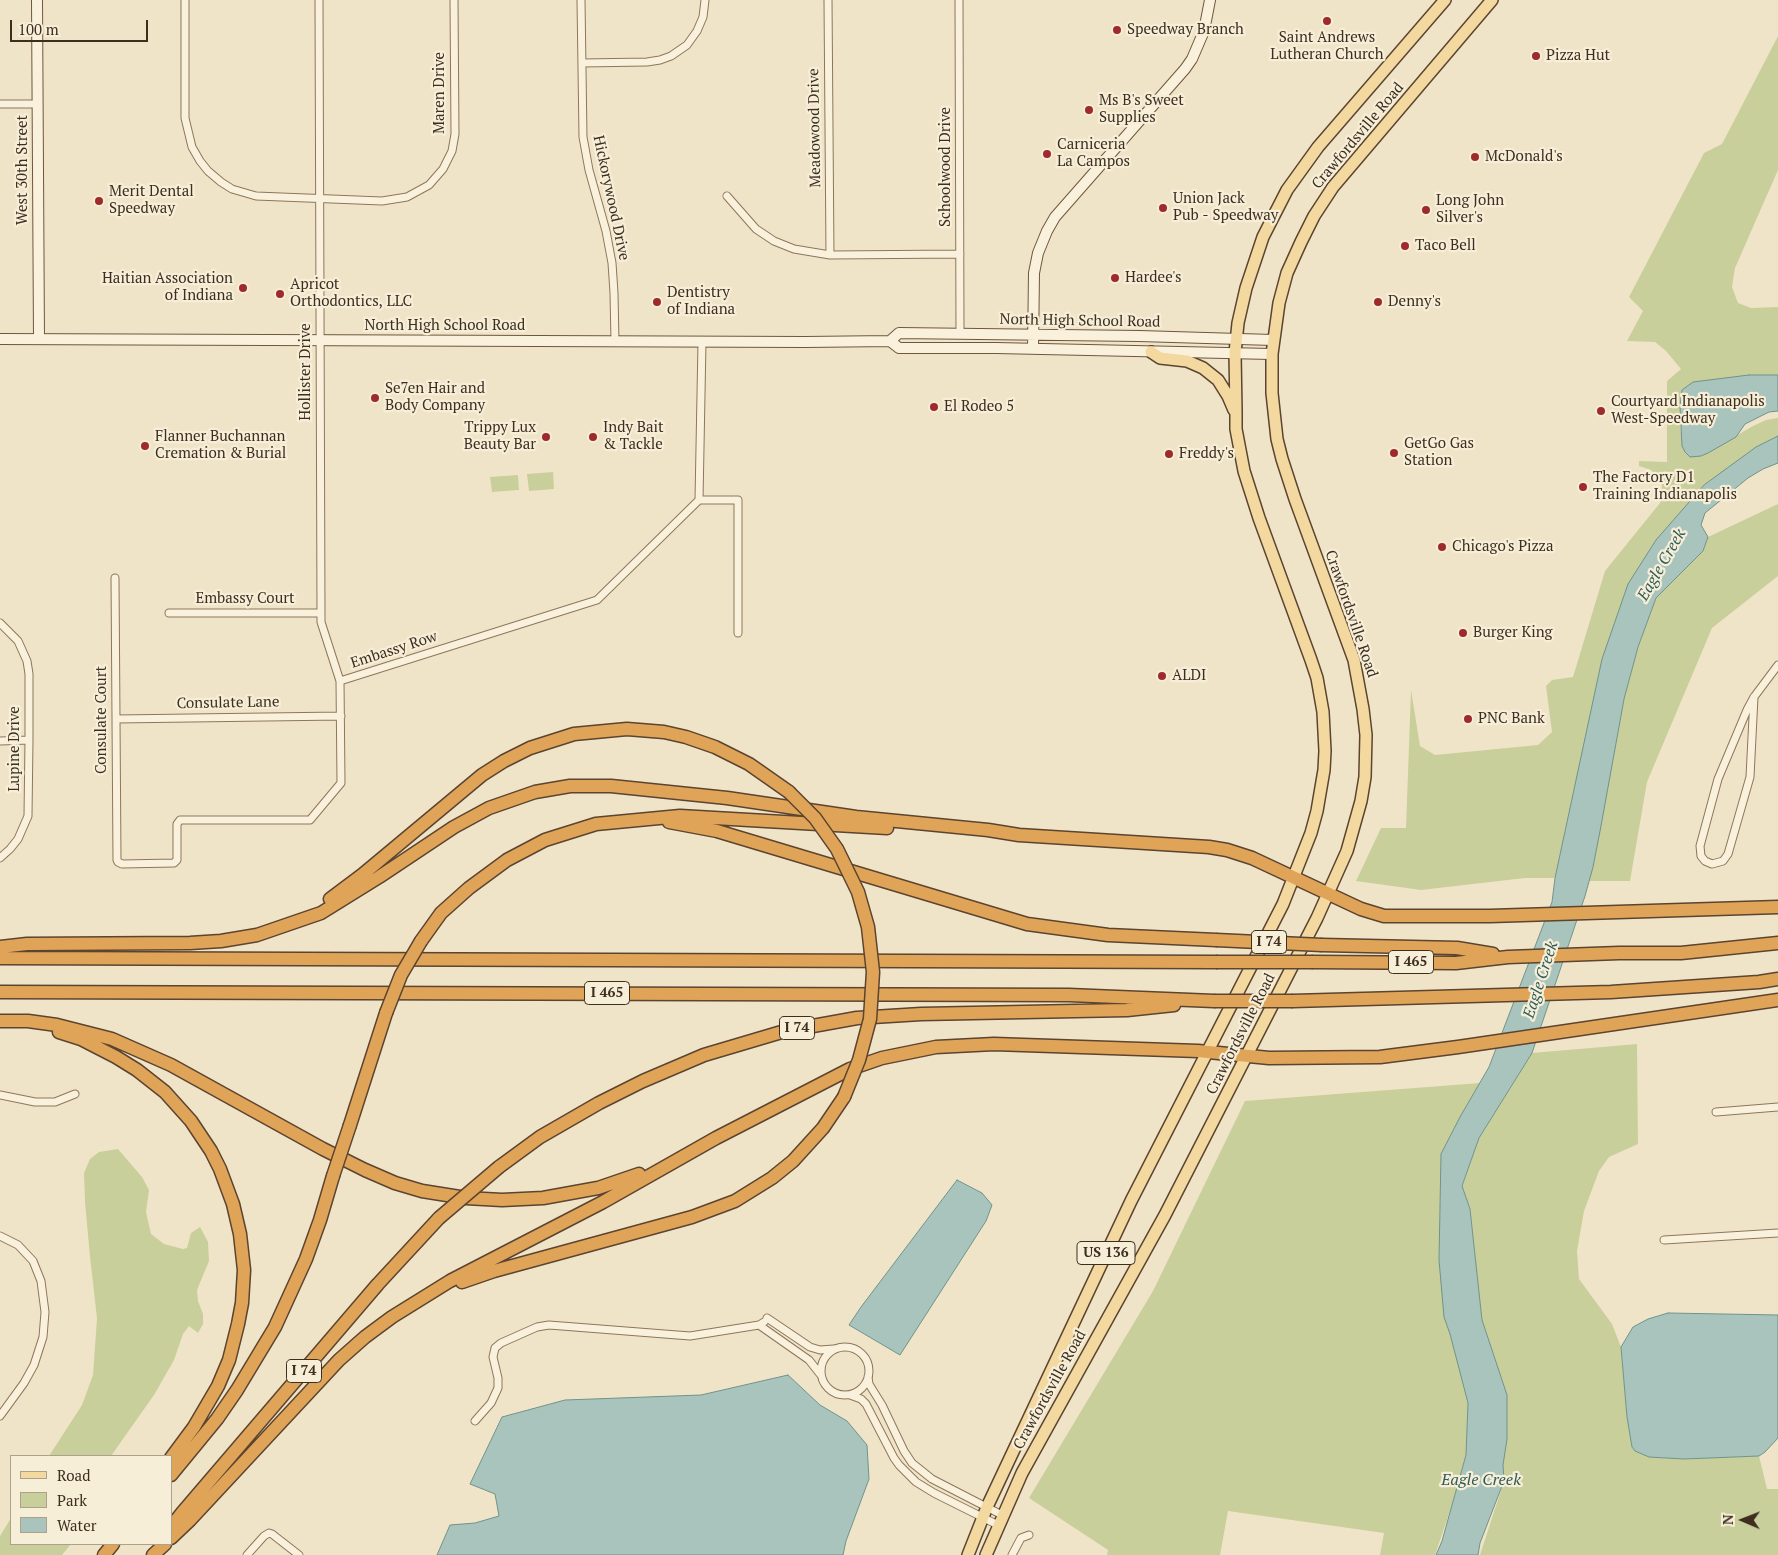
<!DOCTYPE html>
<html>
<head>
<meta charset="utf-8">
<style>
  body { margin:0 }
  #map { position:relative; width:1778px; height:1555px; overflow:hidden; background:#f0e4c8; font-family:"PT Serif",serif }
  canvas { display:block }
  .legend { position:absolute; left:10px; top:1455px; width:162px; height:90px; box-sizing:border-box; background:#f7eed8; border:1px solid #ada18e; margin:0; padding:6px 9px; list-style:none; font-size:15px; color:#3d2e20 }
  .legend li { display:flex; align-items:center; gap:10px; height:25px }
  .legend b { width:25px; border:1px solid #ada18e }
  .north { position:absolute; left:1718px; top:1495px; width:50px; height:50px; -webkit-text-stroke:4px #f7eed8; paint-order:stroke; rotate:271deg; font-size:14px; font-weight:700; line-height:20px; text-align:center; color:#3d2e20 }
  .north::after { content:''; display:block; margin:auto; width:18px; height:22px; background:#3d2e20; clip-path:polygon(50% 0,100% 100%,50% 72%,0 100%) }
  .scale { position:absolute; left:10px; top:20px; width:138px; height:22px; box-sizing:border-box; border:2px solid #3d2e20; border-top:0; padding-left:6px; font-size:15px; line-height:18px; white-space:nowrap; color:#3d2e20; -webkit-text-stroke:4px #f7eed8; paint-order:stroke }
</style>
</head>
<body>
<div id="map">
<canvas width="1778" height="1555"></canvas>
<ul class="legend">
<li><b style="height:6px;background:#f3d9a0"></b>Road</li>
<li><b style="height:14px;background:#c9cf9b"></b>Park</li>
<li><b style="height:14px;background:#a9c4bc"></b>Water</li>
</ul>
<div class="north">N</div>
<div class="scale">100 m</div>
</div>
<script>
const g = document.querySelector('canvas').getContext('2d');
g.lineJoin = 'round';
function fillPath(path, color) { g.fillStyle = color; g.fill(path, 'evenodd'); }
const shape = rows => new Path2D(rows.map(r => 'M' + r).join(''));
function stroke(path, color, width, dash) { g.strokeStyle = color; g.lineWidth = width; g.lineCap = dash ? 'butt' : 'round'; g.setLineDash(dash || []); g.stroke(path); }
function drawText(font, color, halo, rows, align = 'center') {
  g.font = font + ' "PT Serif",serif'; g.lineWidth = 4.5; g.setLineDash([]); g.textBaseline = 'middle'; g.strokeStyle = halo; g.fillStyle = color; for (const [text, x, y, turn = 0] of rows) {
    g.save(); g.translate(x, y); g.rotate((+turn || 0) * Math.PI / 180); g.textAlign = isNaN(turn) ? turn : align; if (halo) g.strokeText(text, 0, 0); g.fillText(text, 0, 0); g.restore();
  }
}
const green = shape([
  [1778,36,1778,170,1735,268,1732,287,1738,303,1751,308,1778,307,1778,375,1749,375,1682,390,1680,420,1682,446,1701,456,1753,426,1766,420,1778,418,1778,438,1704,485,1576,782,1555,878,1525,878,1421,890,1356,881,1381,828,1406,828,1411,690,1420,746,1435,755,1538,745,1552,732,1546,686,1552,680,1573,677,1605,571,1660,503,1662,486,1659,479,1651,470,1639,466,1639,461,1667,462,1667,381,1681,369,1666,351,1655,342,1627,341,1643,311,1629,297,1704,153,1722,144],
  [553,472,554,489,529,491,527,474],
  [518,475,519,490,492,492,490,477],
  [1778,504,1778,576,1712,628,1647,782,1630,881,1589,881,1624,699,1638,647,1656,598,1703,551,1708,537],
  [1637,1044,1638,1144,1609,1157,1599,1171,1584,1211,1577,1251,1579,1279,1612,1324,1621,1347,1627,1417,1632,1447,1635,1451,1649,1457,1684,1459,1759,1456,1767,1489,1778,1489,1778,1555,1480,1555,1504,1481,1503,1465,1507,1439,1507,1395,1482,1320,1470,1209,1462,1187,1479,1138,1532,1053],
  [1480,1083,1441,1154,1439,1260,1468,1403,1466,1455,1451,1508,1435,1555,1380,1555,1384,1533,1228,1511,1220,1555,1107,1555,1108,1550,1029,1498,1153,1291,1245,1101],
  [118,1149,142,1177,149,1190,146,1212,151,1234,164,1244,183,1249,187,1248,191,1233,200,1227,208,1242,209,1261,197,1290,198,1301,203,1314,203,1324,198,1333,189,1326,183,1334,174,1360,154,1395,111,1456,49,1456,82,1405,93,1375,97,1318,90,1257,85,1202,84,1173,90,1159,99,1152],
  [11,1518,11,1544,71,1544,62,1555,0,1555,0,1536]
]);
const water = shape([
  [1749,375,1778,375,1778,411,1769,412,1745,424,1736,437,1708,453,1701,456,1690,457,1685,452,1682,446,1680,406,1682,390,1693,382,1749,375],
  [1778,436,1778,463,1763,469,1748,478,1705,513,1701,525,1708,537,1703,551,1656,598,1638,647,1624,699,1601,826,1593,867,1585,896,1532,1053,1479,1138,1462,1186,1470,1209,1482,1320,1507,1395,1507,1439,1503,1465,1504,1481,1480,1543,1478,1555,1436,1555,1442,1541,1466,1455,1468,1403,1450,1334,1444,1317,1439,1260,1441,1154,1460,1117,1489,1067,1552,902,1555,878,1602,659,1628,584,1656,540,1704,485,1756,447,1778,436],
  [957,1180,982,1193,992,1205,986,1221,900,1355,849,1325,861,1307,957,1180],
  [1668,1313,1778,1315,1778,1438,1765,1452,1759,1456,1684,1459,1649,1457,1635,1451,1632,1447,1627,1417,1621,1347,1633,1327,1648,1319,1668,1313],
  [788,1375,820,1405,847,1421,867,1445,869,1479,846,1541,843,1555,437,1555,450,1525,475,1523,499,1516,495,1494,470,1484,502,1417,565,1400,701,1395,788,1375]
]);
const street = shape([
  [185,0,185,118,192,147,200,161,208,171,221,182,232,189,256,196,382,201,407,197,429,185,443,169,452,151,455,134,454,0],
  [581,0,583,137,589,170,606,231,612,263,614,293,615,342],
  [828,0,830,255],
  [959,0,960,334],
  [582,63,647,62,660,60,671,56,687,45,697,31,703,17,705,0],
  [0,104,38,104],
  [727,196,756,229,774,241,794,249,830,255,960,254],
  [699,500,702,342],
  [115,578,117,860,118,862,122,864,174,863,177,860,177,824,180,820,310,820,341,783,340,681,321,622,321,613,319,0],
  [169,613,321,613],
  [0,623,18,641,27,661,29,674,29,740,28,816,18,839,10,849,0,858],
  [340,681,597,600,699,500,738,500,738,633],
  [1754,697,1750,777,1728,854,1723,861,1712,864,1705,861,1701,856,1700,846,1718,779,1747,710,1754,697,1778,665],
  [116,719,341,716],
  [0,741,29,740],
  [0,1095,35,1102,55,1102,75,1094],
  [1716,1112,1778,1107],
  [0,1236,18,1245,33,1261,41,1281,45,1312,43,1337,34,1365,24,1383,0,1416],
  [1664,1240,1778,1233],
  [767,1318,810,1347,820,1350,834,1349],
  [759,1325,809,1360,820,1374],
  '821 1371a24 24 0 1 1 48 0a24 24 0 1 1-48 0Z',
  [868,1377,869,1384,882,1405,904,1451,912,1463,932,1479,1002,1515],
  [850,1395,861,1399,866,1404,894,1458,899,1465,916,1482,934,1493,998,1525],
  [475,1421,491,1403,498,1388,498,1378,493,1357,495,1348,501,1343,537,1327,549,1325,690,1336,759,1325,764,1322],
  [247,1555,264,1536,269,1533,272,1534,299,1555],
  [1012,1555,1021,1538,1029,1535]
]);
const secondary = shape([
  [37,0,39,339],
  [0,339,805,342,890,341,899,348,996,348,1272,354],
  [890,341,899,333,1139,336,1273,340],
  [1033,349,1034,273,1038,253,1047,231,1055,217,1185,69,1192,59,1204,31,1210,0]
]);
const primary = shape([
  [1151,352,1160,358,1187,361,1203,368,1218,380,1228,396,1234,410],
  [968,1555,987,1507,1131,1201,1283,904,1311,833,1317,811,1324,770,1325,751,1323,712,1317,678,1311,660,1259,518,1244,471,1236,429,1236,412,1235,353,1238,323,1246,288,1263,237,1287,190,1318,147,1445,0],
  [986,1555,1022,1473,1165,1215,1317,918,1347,851,1361,801,1365,777,1366,735,1363,709,1354,660,1295,499,1282,459,1277,439,1272,393,1272,354,1279,303,1287,273,1301,242,1314,216,1333,187,1492,0]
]);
const highway = shape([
  [669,822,717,831,1027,924,1108,935,1216,940],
  [330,899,362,875,482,775,504,761,530,748,574,734,627,729,664,732,686,737,715,747,749,764,789,792],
  [421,941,441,913,469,888,507,860,545,840,596,824,680,816,887,828],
  [1322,945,1457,948,1493,954],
  [0,947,27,944,190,943,221,941,257,935,321,913,379,877,454,827,489,808,535,792,570,786,611,786,727,798,856,817,988,830,1019,835,1209,847,1227,850,1252,858,1361,909,1384,916,1490,916,1778,907],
  [0,958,1216,962],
  [1313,962,1456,963,1508,957,1619,953,1681,953,1778,943],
  [0,992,1069,995,1214,1001],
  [1293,1001,1611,992,1759,982,1778,979],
  [0,1021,28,1021,57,1025,112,1039,171,1065,323,1149,365,1170,395,1183,422,1191,466,1198,502,1200,543,1198,598,1188,639,1174],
  [59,1032,81,1039,116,1057,137,1070,165,1092,191,1121,211,1151,220,1169,233,1204,240,1234,244,1270,242,1303,238,1324,229,1360,218,1386,194,1427,171,1458],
  [350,1125,386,1013],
  [499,1167,540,1137,599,1103,643,1081,704,1055,785,1031,857,1018,921,1014,1127,1010,1174,1005],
  [462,1282,494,1271,692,1217,735,1201,772,1178,793,1161,823,1128,844,1097],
  [171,1475,217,1419,237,1390,275,1327,306,1259,320,1220,333,1176],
  [171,1527,182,1513,378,1284,439,1218],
  [171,1538,190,1520,339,1360,365,1337,392,1317,450,1281,603,1202,716,1138,850,1069,882,1058,936,1047,994,1044,1198,1051,1269,1058,1380,1057,1458,1047,1778,1000],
  [104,1555,113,1544],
  [153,1555,165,1544]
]);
const highwayBridge = shape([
  [789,792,815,818,837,849,858,892,868,927,873,972,870,1019,859,1060,844,1097],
  [1216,940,1322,945],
  [1216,962,1313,962],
  [1214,1001,1293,1001],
  [386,1013,401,975,421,941],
  [333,1176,350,1125],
  [439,1218,499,1167]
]);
const markers = [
  [1327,21,5,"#9e2a2b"],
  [1117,30,5,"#9e2a2b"],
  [1536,56,5,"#9e2a2b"],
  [1089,110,5,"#9e2a2b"],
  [1047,154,5,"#9e2a2b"],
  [1475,157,5,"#9e2a2b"],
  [99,201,5,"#9e2a2b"],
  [1163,208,5,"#9e2a2b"],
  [1426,210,5,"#9e2a2b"],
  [1405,246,5,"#9e2a2b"],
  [1115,278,5,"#9e2a2b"],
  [243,288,5,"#9e2a2b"],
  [280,294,5,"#9e2a2b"],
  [657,302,5,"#9e2a2b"],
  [1378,302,5,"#9e2a2b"],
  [375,398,5,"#9e2a2b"],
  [934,407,5,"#9e2a2b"],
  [1601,411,5,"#9e2a2b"],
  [546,437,5,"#9e2a2b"],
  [593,437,5,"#9e2a2b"],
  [145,446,5,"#9e2a2b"],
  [1394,453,5,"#9e2a2b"],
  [1169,454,5,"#9e2a2b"],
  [1583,487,5,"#9e2a2b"],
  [1442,547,5,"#9e2a2b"],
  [1463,633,5,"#9e2a2b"],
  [1162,676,5,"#9e2a2b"],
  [1468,719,5,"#9e2a2b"]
];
const shields = [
  [1269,942,35],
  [1411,962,45],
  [607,993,45],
  [797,1028,35],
  [1106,1253,58],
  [304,1371,35]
];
const shieldNames = [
  ["I 74",1269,942],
  ["I 465",1411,962],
  ["I 465",607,993],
  ["I 74",797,1028],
  ["US 136",1106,1253],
  ["I 74",304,1371]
];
const poiNames = [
  ["Speedway Branch",1127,30],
  ["Saint Andrews",1327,38,"center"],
  ["Lutheran Church",1327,55,"center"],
  ["Pizza Hut",1546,56],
  ["Ms B's Sweet",1099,101],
  ["Supplies",1099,118],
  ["Carniceria",1057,145],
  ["La Campos",1057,162],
  ["McDonald's",1485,157],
  ["Merit Dental",109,192],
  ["Speedway",109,209],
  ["Union Jack",1173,199],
  ["Pub - Speedway",1173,216],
  ["Long John",1436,201],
  ["Silver's",1436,218],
  ["Taco Bell",1415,246],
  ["Hardee's",1125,278],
  ["Haitian Association",233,279,"right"],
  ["of Indiana",233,296,"right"],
  ["Apricot",290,285],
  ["Orthodontics, LLC",290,302],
  ["Dentistry",667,293],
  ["of Indiana",667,310],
  ["Denny's",1388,302],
  ["Se7en Hair and",385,389],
  ["Body Company",385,406],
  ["Courtyard Indianapolis",1611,402],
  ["West-Speedway",1611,419],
  ["El Rodeo 5",944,407],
  ["Trippy Lux",536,428,"right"],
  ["Beauty Bar",536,445,"right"],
  ["Indy Bait",603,428],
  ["& Tackle",603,445],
  ["Flanner Buchannan",155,437],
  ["Cremation & Burial",155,454],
  ["GetGo Gas",1404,444],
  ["Station",1404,461],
  ["Freddy's",1179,454],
  ["The Factory D1",1593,478],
  ["Training Indianapolis",1593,495],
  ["Chicago's Pizza",1452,547],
  ["Burger King",1473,633],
  ["ALDI",1172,676],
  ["PNC Bank",1478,719]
];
const streetNames = [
  ["Maren Drive",440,93,-90],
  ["Meadowood Drive",815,128,-91],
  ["Crawfordsville Road",1358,136,-50],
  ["Schoolwood Drive",946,167,-90],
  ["West 30th Street",23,170,-90],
  ["Hickorywood Drive",611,198,78],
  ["North High School Road",1080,321,1],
  ["North High School Road",445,326],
  ["Hollister Drive",306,372,-90],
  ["Embassy Court",245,599],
  ["Crawfordsville Road",1351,614,71],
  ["Embassy Row",394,650,-18],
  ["Consulate Lane",228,703,-1],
  ["Consulate Court",102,720,-90],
  ["Lupine Drive",15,749,-90],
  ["Crawfordsville Road",1241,1034,-63],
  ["Crawfordsville Road",1050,1390,-61]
];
const waterNames = [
  ["Eagle Creek",1662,565,-60],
  ["Eagle Creek",1541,980,-72],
  ["Eagle Creek",1481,1480]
];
fillPath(green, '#c9cf9b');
fillPath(water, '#a9c4bc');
stroke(water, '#6f938a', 1);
stroke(street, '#8d765c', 9);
stroke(secondary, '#6f573f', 12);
stroke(primary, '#5b4430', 14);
stroke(highway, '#5b4430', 15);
stroke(street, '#faf1dc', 7);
stroke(secondary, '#faf1dc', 10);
stroke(primary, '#f3d9a0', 11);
stroke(highway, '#e0a458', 12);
stroke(highwayBridge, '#5b4430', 15, []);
stroke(highwayBridge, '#e0a458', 12);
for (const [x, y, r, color] of markers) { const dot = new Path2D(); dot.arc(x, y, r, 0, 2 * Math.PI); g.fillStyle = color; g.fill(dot); stroke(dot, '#f7eed8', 2); }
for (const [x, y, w] of shields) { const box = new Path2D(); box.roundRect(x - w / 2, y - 11.5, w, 23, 4); g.fillStyle = '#f7eed8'; g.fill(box); stroke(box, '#3d2e20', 1); }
drawText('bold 14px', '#3d2e20', null, shieldNames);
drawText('15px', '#3d2e20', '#f7eed8', poiNames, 'left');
drawText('15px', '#3d2e20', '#f7eed8', streetNames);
drawText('italic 16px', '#2f5d5a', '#f7eed8', waterNames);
</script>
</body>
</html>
